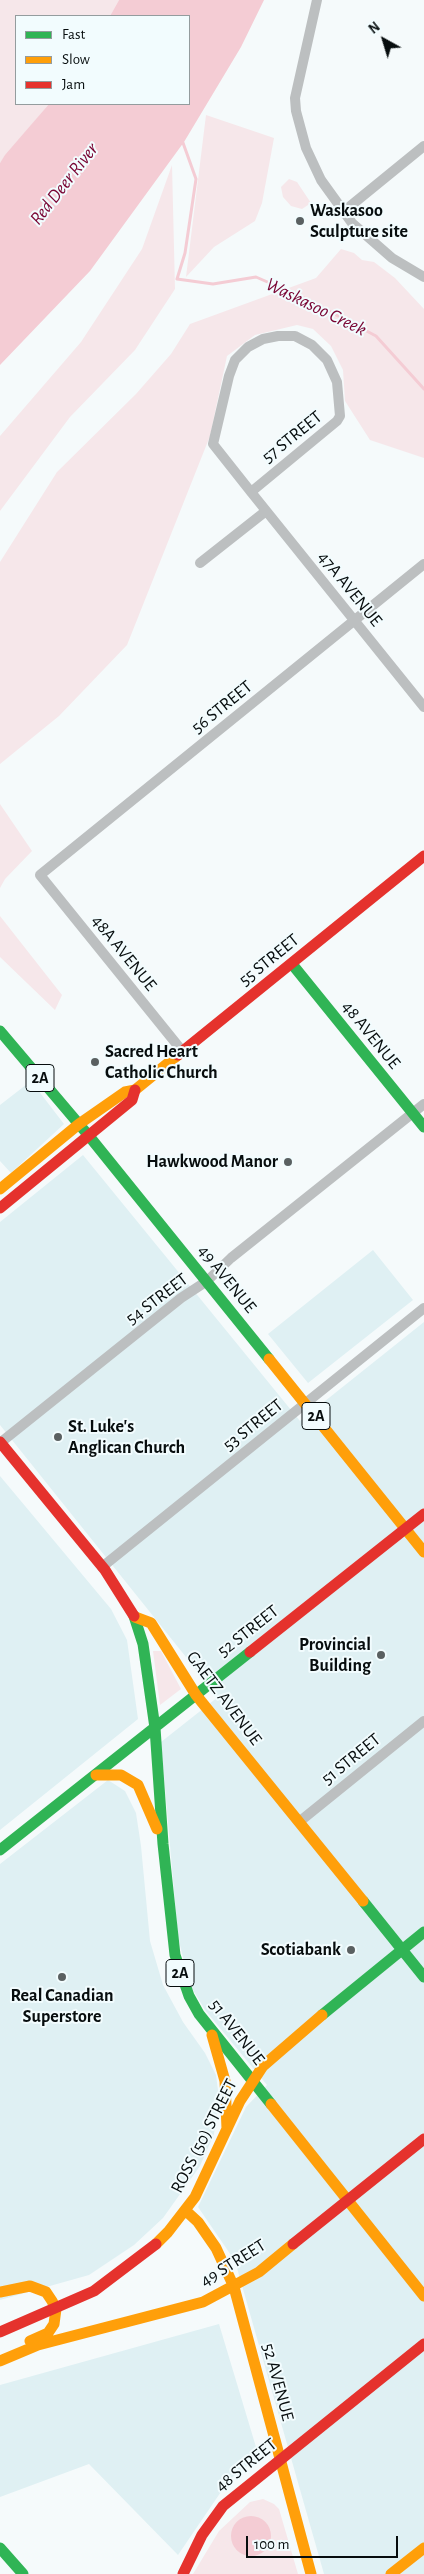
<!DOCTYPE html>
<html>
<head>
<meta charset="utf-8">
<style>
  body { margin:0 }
  #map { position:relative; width:424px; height:2574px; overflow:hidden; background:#f5fafb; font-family:"Alegreya Sans",sans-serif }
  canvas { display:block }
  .legend { position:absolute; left:15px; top:15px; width:175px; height:90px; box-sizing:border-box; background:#f2fcfe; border:1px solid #949c9e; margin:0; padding:6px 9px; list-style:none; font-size:15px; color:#070d0e }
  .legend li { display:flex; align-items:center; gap:10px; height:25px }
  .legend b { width:25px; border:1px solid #949c9e }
  .north { position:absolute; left:359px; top:15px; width:50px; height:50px; -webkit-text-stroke:4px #f2fcfe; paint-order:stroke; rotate:321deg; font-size:14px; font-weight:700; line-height:20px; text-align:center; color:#070d0e }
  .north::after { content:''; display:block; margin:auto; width:18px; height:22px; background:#070d0e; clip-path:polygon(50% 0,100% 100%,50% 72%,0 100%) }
  .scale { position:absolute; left:246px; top:2536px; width:152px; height:22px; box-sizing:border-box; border:2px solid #070d0e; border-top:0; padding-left:6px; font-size:15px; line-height:18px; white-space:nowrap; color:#070d0e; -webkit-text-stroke:4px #f2fcfe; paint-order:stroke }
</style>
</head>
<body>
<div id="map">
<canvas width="424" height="2574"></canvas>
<ul class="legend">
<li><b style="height:6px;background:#30b455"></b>Fast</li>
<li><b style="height:6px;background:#ff9f0a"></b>Slow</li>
<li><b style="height:6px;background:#e5322d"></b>Jam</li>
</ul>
<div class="north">N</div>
<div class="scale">100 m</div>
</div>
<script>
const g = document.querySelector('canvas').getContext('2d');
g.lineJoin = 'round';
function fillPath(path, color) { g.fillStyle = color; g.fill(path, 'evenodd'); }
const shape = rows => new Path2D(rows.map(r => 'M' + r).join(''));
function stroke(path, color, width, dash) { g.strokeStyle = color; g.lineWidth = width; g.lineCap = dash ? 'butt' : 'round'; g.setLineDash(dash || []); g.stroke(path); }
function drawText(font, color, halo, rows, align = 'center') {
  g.font = font + ' "Alegreya Sans",sans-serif'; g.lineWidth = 4; g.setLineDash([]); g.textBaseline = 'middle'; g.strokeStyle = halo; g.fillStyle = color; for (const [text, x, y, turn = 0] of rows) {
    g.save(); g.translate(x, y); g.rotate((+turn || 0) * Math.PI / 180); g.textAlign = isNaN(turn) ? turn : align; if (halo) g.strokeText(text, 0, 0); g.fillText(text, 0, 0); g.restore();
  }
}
const built = shape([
  [31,1081,64,1124,11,1173,0,1161,0,1105],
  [83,1155,300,1421,424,1322,424,2574,324,2574,235,2261,198,2207,246,2107,267,2085,205,2010,190,1985,178,1937,161,1742,218,1697,0,1425,0,1222],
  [373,1250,413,1300,308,1383,268,1334],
  [0,1476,111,1609,127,1640,138,1719,0,1830],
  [108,1780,125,1791,136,1813,141,1846,150,1941,163,1985,183,2022,205,2053,216,2075,219,2098,214,2134,200,2166,163,2218,134,2245,89,2275,0,2300,0,1864],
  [219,2324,259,2457,229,2480,178,2555,89,2464,0,2497,0,2385]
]);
const green = shape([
  [0,0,119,0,110,16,16,16,16,104,49,104,0,163],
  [206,115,274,138,262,203,255,221,214,247,186,277],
  [172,165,175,289,135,350,70,417,0,511,0,436,81,342,142,249],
  [289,179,297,182,311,203,302,209,291,206,283,197,281,187],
  [341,249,354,253,362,260,374,262,395,278,424,309,424,458,370,440,345,401,343,370,331,346,313,329,297,325,255,335,227,356,210,436,127,645,59,716,0,764,0,562,57,472,136,394,171,354,190,324,316,278],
  [0,804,32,851,5,879,0,888],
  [0,916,62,995,55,1010,0,957],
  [153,1651,161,1651,181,1689,160,1705],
  [263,2499,274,2504,279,2509,298,2574,193,2574,219,2531,250,2502]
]);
const water = shape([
  [119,0,264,0,241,47,184,142,90,271,0,365,0,163,5,155,49,104,189,104,189,16,110,16],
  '231 2536a20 20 0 1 1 40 0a20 20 0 1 1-40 0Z'
]);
const stream = shape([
  [182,140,196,179,185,253,177,279,213,284,256,277,304,298,376,336,424,389]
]);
const street = shape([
  [317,0,295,98,296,111,306,148,321,180,352,223,392,258,424,277],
  [343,212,424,146],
  [251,492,337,421,340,416,337,382,327,360,312,345,295,336,278,336,263,339,248,347,235,360,229,376,213,444,251,492,424,707],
  [200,563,266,511],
  [183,1052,40,875,424,564],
  [0,1443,181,1298,207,1281,231,1258,424,1104],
  [102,1567,424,1308],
  [299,1822,424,1721]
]);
const fast = shape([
  [292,964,424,1127],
  [0,1031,89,1136,269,1359],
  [134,1616,143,1644,155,1728,163,1844,175,1955,189,1996,199,2014,271,2104],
  [0,1850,250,1652],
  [363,1901,424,1977],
  [322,2015,424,1932],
  [0,2548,23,2574]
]);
const slow = shape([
  [0,1189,79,1124,125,1092,135,1090,178,1055],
  [269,1359,424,1552],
  [135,1617,151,1623,196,1695,363,1901],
  [96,1775,121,1775,138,1785,157,1829],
  [212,2035,225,2081,227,2129],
  [271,2104,424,2296],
  [185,2210,198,2222,216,2248,234,2287,311,2574],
  [156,2244,168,2232,195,2197,240,2101,263,2066,322,2015],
  [0,2292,30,2286,46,2292,52,2301,56,2309,54,2324,48,2333,30,2341],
  [0,2361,38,2345,203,2302,259,2272,293,2244],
  [391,2574,424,2548]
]);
const jam = shape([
  [178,1055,424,856],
  [0,1208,132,1100,135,1090],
  [0,1442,105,1570,134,1616],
  [250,1652,424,1514],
  [293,2244,424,2139],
  [0,2332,94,2291,156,2244],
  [183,2574,202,2535,223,2506,424,2344]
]);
const markers = [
  [300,221,5,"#5a6061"],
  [95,1062,5,"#5a6061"],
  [288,1162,5,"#5a6061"],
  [58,1437,5,"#5a6061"],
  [381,1655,5,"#5a6061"],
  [351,1950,5,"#5a6061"],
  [62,1977,5,"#5a6061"]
];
const shields = [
  [40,1078,28],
  [316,1416,28],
  [180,1973,28]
];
const shieldNames = [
  ["2A",40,1078],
  ["2A",316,1416],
  ["2A",180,1973]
];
const poiNames = [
  ["Waskasoo",310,211],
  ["Sculpture site",310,232],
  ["Sacred Heart",105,1052],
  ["Catholic Church",105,1073],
  ["Hawkwood Manor",278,1162,"right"],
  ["St. Luke's",68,1427],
  ["Anglican Church",68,1448],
  ["Provincial",371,1645,"right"],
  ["Building",371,1666,"right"],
  ["Scotiabank",341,1950,"right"],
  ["Real Canadian",62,1996,"center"],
  ["Superstore",62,2017,"center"]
];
const streetNames = [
  ["57 STREET",292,437,-39],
  ["47A AVENUE",350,589,51],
  ["56 STREET",222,707,-39],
  ["48A AVENUE",124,953,51],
  ["55 STREET",269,960,-39],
  ["48 AVENUE",371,1035,51],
  ["49 AVENUE",227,1279,51],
  ["54 STREET",157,1299,-37],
  ["53 STREET",253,1425,-39],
  ["52 STREET",248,1631,-38],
  ["GAETZ AVENUE",224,1698,53],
  ["51 STREET",351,1759,-39],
  ["51 AVENUE",237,2032,52],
  ["ROSS (50) STREET",204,2136,-63],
  ["49 STREET",233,2263,-32],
  ["52 AVENUE",278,2382,75],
  ["48 STREET",246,2465,-39]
];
const waterNames = [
  ["Red Deer River",64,184,-52],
  ["Waskasoo Creek",316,307,26]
];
fillPath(built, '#dff0f3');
fillPath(green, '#f6e7ea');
fillPath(water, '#f4ccd4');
stroke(stream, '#f4ccd4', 3);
stroke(street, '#bcbfc0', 10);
stroke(fast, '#30b455', 11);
stroke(slow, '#ff9f0a', 11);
stroke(jam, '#e5322d', 11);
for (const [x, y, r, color] of markers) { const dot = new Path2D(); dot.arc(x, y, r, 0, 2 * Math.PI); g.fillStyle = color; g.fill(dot); stroke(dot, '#f2fcfe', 2); }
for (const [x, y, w] of shields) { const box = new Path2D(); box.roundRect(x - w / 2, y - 13.5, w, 27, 4); g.fillStyle = '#f2fcfe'; g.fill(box); stroke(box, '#070d0e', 1); }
drawText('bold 16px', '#070d0e', null, shieldNames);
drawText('bold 18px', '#070d0e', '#f2fcfe', poiNames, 'left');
drawText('18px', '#070d0e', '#f2fcfe', streetNames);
drawText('italic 19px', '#790433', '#f2fcfe', waterNames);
</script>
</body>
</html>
